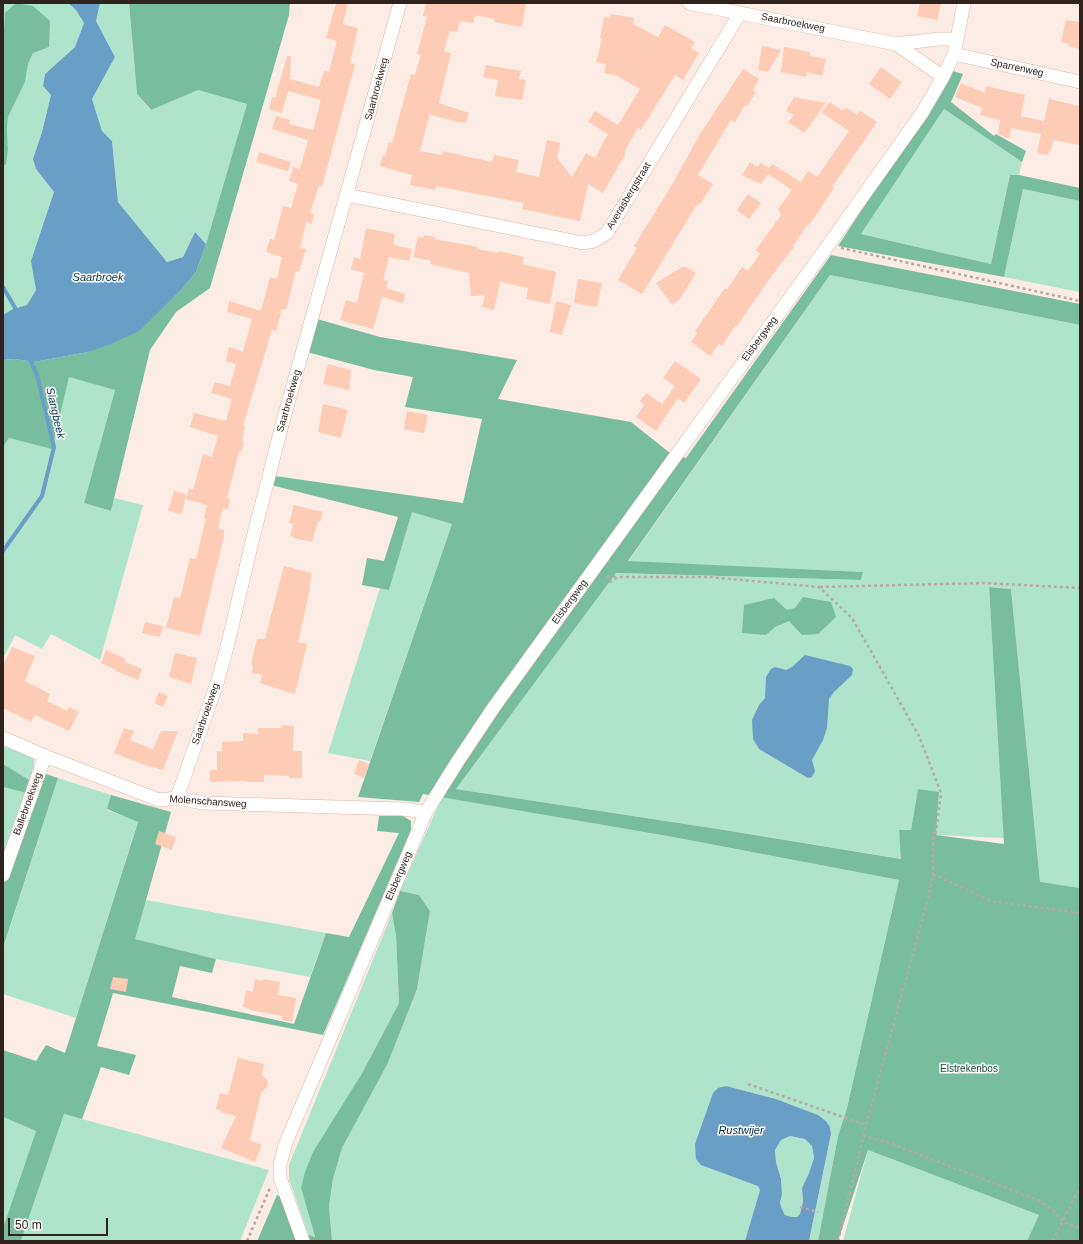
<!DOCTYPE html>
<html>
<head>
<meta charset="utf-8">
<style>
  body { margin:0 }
  #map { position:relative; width:1083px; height:1244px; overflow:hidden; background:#fcece6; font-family:Helvetica,sans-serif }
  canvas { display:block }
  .frame { position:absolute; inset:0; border:4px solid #30221d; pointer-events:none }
  .scale { position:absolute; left:8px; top:1218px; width:100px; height:18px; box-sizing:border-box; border:2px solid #30221d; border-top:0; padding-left:5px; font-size:12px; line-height:14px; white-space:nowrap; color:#30221d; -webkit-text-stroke:3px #fff; paint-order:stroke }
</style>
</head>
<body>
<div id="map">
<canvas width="1083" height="1244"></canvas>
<div class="frame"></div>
<div class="scale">50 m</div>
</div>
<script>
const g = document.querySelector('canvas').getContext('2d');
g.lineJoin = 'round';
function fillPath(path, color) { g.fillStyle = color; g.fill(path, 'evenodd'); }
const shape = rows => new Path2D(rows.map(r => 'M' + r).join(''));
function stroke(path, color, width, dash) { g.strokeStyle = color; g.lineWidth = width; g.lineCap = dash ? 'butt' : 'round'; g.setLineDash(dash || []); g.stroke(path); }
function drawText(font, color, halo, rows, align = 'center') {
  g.font = font + ' Helvetica,sans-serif'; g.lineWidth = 3; g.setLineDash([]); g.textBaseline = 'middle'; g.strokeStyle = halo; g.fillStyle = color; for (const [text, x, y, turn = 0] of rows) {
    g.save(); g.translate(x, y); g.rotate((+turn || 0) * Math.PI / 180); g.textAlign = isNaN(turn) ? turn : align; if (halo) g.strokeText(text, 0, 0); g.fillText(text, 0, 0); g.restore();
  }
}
const green = shape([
  [3,3,68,3,76,10,84,23,75,47,45,74,43,86,51,95,42,132,33,159,36,169,54,192,32,261,36,290,27,305,13,309,3,315,3,167,6,164,8,150,7,128,8,117,25,82,28,64,33,53,5,13,3,46],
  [100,3,129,3,137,94,150,110,198,90,247,104,206,244,195,232,183,257,167,262,118,202,112,141,102,131,92,99,115,57,96,21],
  [944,109,1022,162,1019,175,1010,175,991,264,861,234],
  [1023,189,1080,201,1080,292,1004,277],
  [830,275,1080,325,1080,888,1040,883,1011,589,989,587,1004,838,936,835,939,793,918,789,911,830,899,830,902,859,718,829,456,789,616,573,861,580,863,572,628,562],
  [69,376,115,390,84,503,111,511,114,498,143,505,100,660,51,634,42,649,15,635,5,655,3,654,3,447,9,438,52,448],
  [412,511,452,524,370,761,328,753,380,588,389,590],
  [3,744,29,754,34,760,34,770,31,781,3,764],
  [58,778,111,795,107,810,138,821,76,1018,3,994,3,949],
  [3,787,32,794,3,868],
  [442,797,673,837,899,880,847,1108,838,1136,818,1241,809,1241,831,1134,830,1127,826,1121,818,1115,776,1099,726,1086,760,1190,745,1241,332,1241,329,1206,333,1179,342,1148,388,1063,417,989,430,911,419,895,400,891],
  [146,900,326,933,310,977,216,959,134,939],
  [392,913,396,936,399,1003,301,1188,315,1238,309,1236,289,1179,289,1165],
  [64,1114,269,1170,240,1241,21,1241],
  [3,1117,36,1131,3,1228],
  [790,1136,805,1139,812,1146,814,1158,809,1173,802,1188,803,1201,800,1214,797,1217,792,1217,785,1215,782,1209,780,1203,782,1194,781,1179,776,1162,775,1150,781,1140],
  [868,1150,1039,1215,1027,1241,843,1241]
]);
const forest = shape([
  [16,3,33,6,50,21,49,47,33,53,28,64,25,82,8,117,7,128,8,150,6,164,3,167,3,46,5,13],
  [129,3,290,3,289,15,210,288,176,312,150,350,111,511,84,503,115,390,69,377,52,449,9,438,3,447,3,360,15,359,34,362,88,352,165,305,182,289,196,272,206,244,247,104,198,90,151,110,137,94],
  [953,71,963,74,951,102,994,136,996,134,1026,151,1022,162,944,109,861,234,991,264,1010,175,1019,175,1080,188,1080,201,1023,189,1004,277,838,246],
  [831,255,1080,304,1080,325,830,275,628,561,863,572,861,580,616,573,456,789,718,829,901,859,899,830,911,830,918,789,939,792,936,835,1004,844,989,587,1011,589,1040,882,1080,888,1080,1241,1027,1241,1039,1215,868,1150,838,1241,818,1241,838,1136,847,1108,899,880,673,837,423,794,419,802,358,797,452,524,412,512,389,590,362,585,367,558,384,561,398,517,271,485,275,476,463,503,482,419,405,407,413,377,374,370,307,352,317,319,380,337,517,360,498,399,631,422,670,453,686,458],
  [803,597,831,602,836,617,818,634,802,635,789,621,775,627,766,635,742,633,744,605,774,598,787,610,795,608],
  [3,764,31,781,34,770,58,778,3,948,3,868,31,794,3,787],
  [111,795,171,812,135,939,216,959,212,973,180,966,172,997,294,1024,326,933,349,937,399,833,377,831,379,816,403,816,411,821,411,831,323,1035,113,993,97,1046,136,1055,129,1075,101,1067,82,1119,64,1114,21,1241,7,1241,3,1240,3,1228,36,1131,3,1117,3,1050,36,1061,46,1045,65,1053,138,822,107,809],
  [400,891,419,895,430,911,417,989,388,1063,342,1148,333,1179,329,1206,332,1241,257,1241,277,1195,283,1199,295,1231,315,1237,301,1188,305,1172,313,1152,361,1075,399,1003,396,936,392,913]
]);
const water = shape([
  [68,3,100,3,96,21,115,57,92,99,102,131,112,141,118,202,167,262,183,257,195,232,206,244,196,272,182,289,139,331,111,344,88,352,34,362,15,359,3,360,3,315,13,309,27,305,36,290,31,261,54,192,36,169,33,159,42,132,51,95,43,86,45,74,75,47,84,23,76,10],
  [805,655,850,666,853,669,852,675,834,692,829,699,827,728,823,740,812,760,815,771,812,777,808,778,759,749,753,739,752,720,759,705,765,698,766,677,771,669,775,667,786,670,792,667],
  [726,1086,776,1099,818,1115,826,1121,830,1127,831,1134,809,1241,745,1241,760,1190,758,1186,701,1165,696,1159,695,1144,713,1093,718,1088],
  [790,1136,805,1139,812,1146,814,1158,809,1173,802,1188,803,1201,800,1214,797,1217,792,1217,785,1215,782,1209,780,1203,782,1194,781,1179,776,1162,775,1150,781,1140]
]);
const stream = shape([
  [3,287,18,313],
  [3,551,42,496,54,447,37,375,29,357]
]);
const building = shape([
  [336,3,348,3,343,24,358,28,350,63,355,64,322,187,319,186,310,213,314,214,312,224,306,222,300,248,306,249,299,272,296,271,286,310,282,309,276,331,272,330,243,426,245,427,242,441,244,442,241,452,239,452,227,498,230,499,228,509,223,508,218,528,224,530,224,536,200,636,166,628,174,597,180,598,190,558,196,559,206,518,204,518,207,505,186,499,189,488,193,490,203,454,212,457,218,436,190,427,194,413,226,421,232,399,211,393,215,382,230,386,236,364,226,361,229,347,243,352,252,319,227,312,229,301,261,311,270,277,277,279,282,257,266,252,270,239,274,240,283,206,291,208,298,184,289,181,293,167,300,169,308,140,272,129,276,116,290,120,289,124,313,130,321,100,288,91,282,113,269,109,272,97,275,98,287,56,291,56,290,79,319,87,324,71,329,72,337,41,326,38],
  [426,3,526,3,522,27,494,22,495,19,475,15,473,23,460,21,457,32,450,31,444,51,451,53,439,103,469,113,466,123,462,122,462,123,431,115,430,113,420,151,442,155,443,151,492,162,494,155,519,160,516,172,539,177,547,140,560,143,557,158,572,177,586,153,595,158,608,134,588,122,595,111,618,125,640,89,617,76,604,73,606,64,596,62,602,38,600,38,604,17,610,18,611,14,634,18,633,24,658,37,665,25,695,42,691,48,699,53,683,80,675,75,641,130,638,128,624,152,626,153,603,193,588,184,580,221,522,209,524,203,436,186,435,190,410,185,412,175,380,166,383,155,385,156,389,142,392,143,411,74,415,75,421,55,417,54,427,17,423,16],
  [920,3,941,3,937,20,917,16],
  [1066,20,1080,22,1080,49,1068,46,1069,44,1061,42],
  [762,46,781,50,768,72,758,70],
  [784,47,810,52,810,56,826,59,822,76,807,72,806,77,781,72],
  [486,65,521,71,519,79,526,80,522,100,495,96,498,80,483,77],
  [881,67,902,82,890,99,869,84],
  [743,69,759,79,753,90,756,92,747,106,745,105,735,122,731,120,698,175,713,184,700,204,698,203,642,294,618,280,637,248,634,246,669,190,700,134],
  [961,83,985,93,986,86,1025,95,1021,116,1044,121,1049,99,1080,106,1080,145,1053,140,1051,151,1049,150,1048,155,1037,153,1041,134,1011,128,1009,139,998,134,1000,120,980,115,982,108,955,97],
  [794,97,826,103,804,133,788,122,794,115,786,111],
  [830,102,842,110,847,108,857,115,860,111,877,122,832,187,834,188,814,218,808,226,807,225,793,246,794,247,778,267,736,327,735,326,722,346,719,344,710,356,691,342,697,333,695,331,725,288,727,289,742,267,748,271,760,254,756,250,781,215,778,209,792,190,768,174,761,184,742,175,750,162,758,167,760,163,769,168,772,164,801,182,808,171,817,177,849,131,821,112],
  [259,152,291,162,288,171,256,162],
  [748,194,761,203,749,219,737,210],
  [366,228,395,234,393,245,412,249,409,261,389,257,383,280,388,281,386,288,405,294,403,303,382,297,373,329,340,320,346,300,357,303,364,273,351,269,354,257,360,259],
  [424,235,435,237,434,239,478,247,478,249,498,253,499,251,524,257,522,264,556,272,550,304,526,299,528,288,500,282,494,310,482,307,485,295,471,296,469,273,430,264,431,261,413,257,418,237,423,238],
  [684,266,696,273,680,299,672,305,656,283],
  [578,279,602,283,597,307,574,303],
  [556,301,571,305,562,335,550,332],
  [675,361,701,379,684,403,678,398,656,431,636,417,644,405,640,401,646,393,662,404,675,386,663,378],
  [328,364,351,370,349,390,323,384],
  [323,404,348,410,341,438,318,432],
  [407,411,428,415,424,433,404,429],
  [174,491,186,494,182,514,168,511],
  [294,505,323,512,320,522,318,521,312,542,293,538,293,537,290,536,293,524,289,523],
  [284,566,312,573,309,589,310,589,298,642,307,644,295,694,260,683,262,675,252,673,253,665,251,664,257,639,265,639],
  [145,622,163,626,160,637,142,633],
  [12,647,35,656,25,681,50,694,47,701,67,711,69,707,79,712,69,731,35,715,31,722,3,708,3,665],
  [106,650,126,659,125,662,142,669,138,680,116,671,116,670,101,663],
  [175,653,197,658,191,684,169,677],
  [159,692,168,696,163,707,154,703],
  [282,725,294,726,293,751,302,751,302,778,289,778,289,776,264,775,264,782,245,782,245,781,210,782,210,770,217,770,217,751,222,752,222,742,243,741,243,733,258,734,258,728,282,728],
  [124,728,134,731,130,740,152,749,153,749,161,731,178,731,163,770,154,767,153,768,114,753],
  [359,760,369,764,364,778,354,774],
  [159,831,176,837,172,850,155,844],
  [113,977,128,979,126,992,110,989],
  [255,979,263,981,263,979,280,982,278,995,296,998,292,1022,282,1020,282,1016,250,1010,250,1009,243,1007,246,990,253,992],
  [238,1058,264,1064,262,1075,267,1080,268,1083,267,1087,261,1093,250,1140,262,1145,255,1162,221,1148,236,1116,221,1112,222,1111,216,1109,220,1093,228,1095]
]);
const path = shape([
  [841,248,1080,301],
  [607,576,610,582,618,577,709,577,819,587,852,618,919,736,941,793,936,832,933,839],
  [607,576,618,577],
  [820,587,984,583,1080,588],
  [933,874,991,901,1080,913],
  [748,1084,866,1125],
  [863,1136,887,1142,1040,1201,1054,1211,1063,1222,1080,1228],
  [800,1207,818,1212],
  [247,1241,270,1188],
  [838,1241,866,1125,929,895,933,874,933,832],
  [1053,1241,1080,1187]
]);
const street = shape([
  [689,3,896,44,939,39,957,39],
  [896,44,943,77],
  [954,54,1080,82],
  [347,195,583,243,594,241,607,233,740,13],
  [3,738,45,756,159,800,177,798,203,803,402,809,426,812],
  [177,798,218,680,227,647,253,538,283,421,400,3],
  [3,875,45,756],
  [303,1241,280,1178,280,1165,285,1145,426,812,458,761,494,707,829,244,922,113,943,77,954,54,964,3]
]);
const streetNames = [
  ["Saarbroekweg",793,23,11],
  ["Sparrenweg",1017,68,12],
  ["Saarbroekweg",377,89,-75],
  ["Averasbergstraat",629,196,-59],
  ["Elsbergweg",760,339,-54],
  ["Saarbroekweg",289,401,-74],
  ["Elsbergweg",570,602,-54],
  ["Saarbroekweg",206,714,-71],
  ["Molenschansweg",208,802,4],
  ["Ballebroekweg",28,804,-70],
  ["Elsbergweg",399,876,-67]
];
const parkNames = [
  ["Elstrekenbos",969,1069]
];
const waterNames = [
  ["Saarbroek",98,278],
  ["Slangbeek",55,413,77],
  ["Rustwijer",741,1131]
];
fillPath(green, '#aee4cb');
fillPath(forest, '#79bd9f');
fillPath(water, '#699fc7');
stroke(stream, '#699fc7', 4);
fillPath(building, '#fecbb5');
stroke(street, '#dab6a6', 14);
stroke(path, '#b8a9a3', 2.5, [3, 3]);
stroke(street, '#fff', 13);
drawText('10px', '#30221d', '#fff', streetNames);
drawText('10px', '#124a36', '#fff', parkNames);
drawText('italic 11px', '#002e49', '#fff', waterNames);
</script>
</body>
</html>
